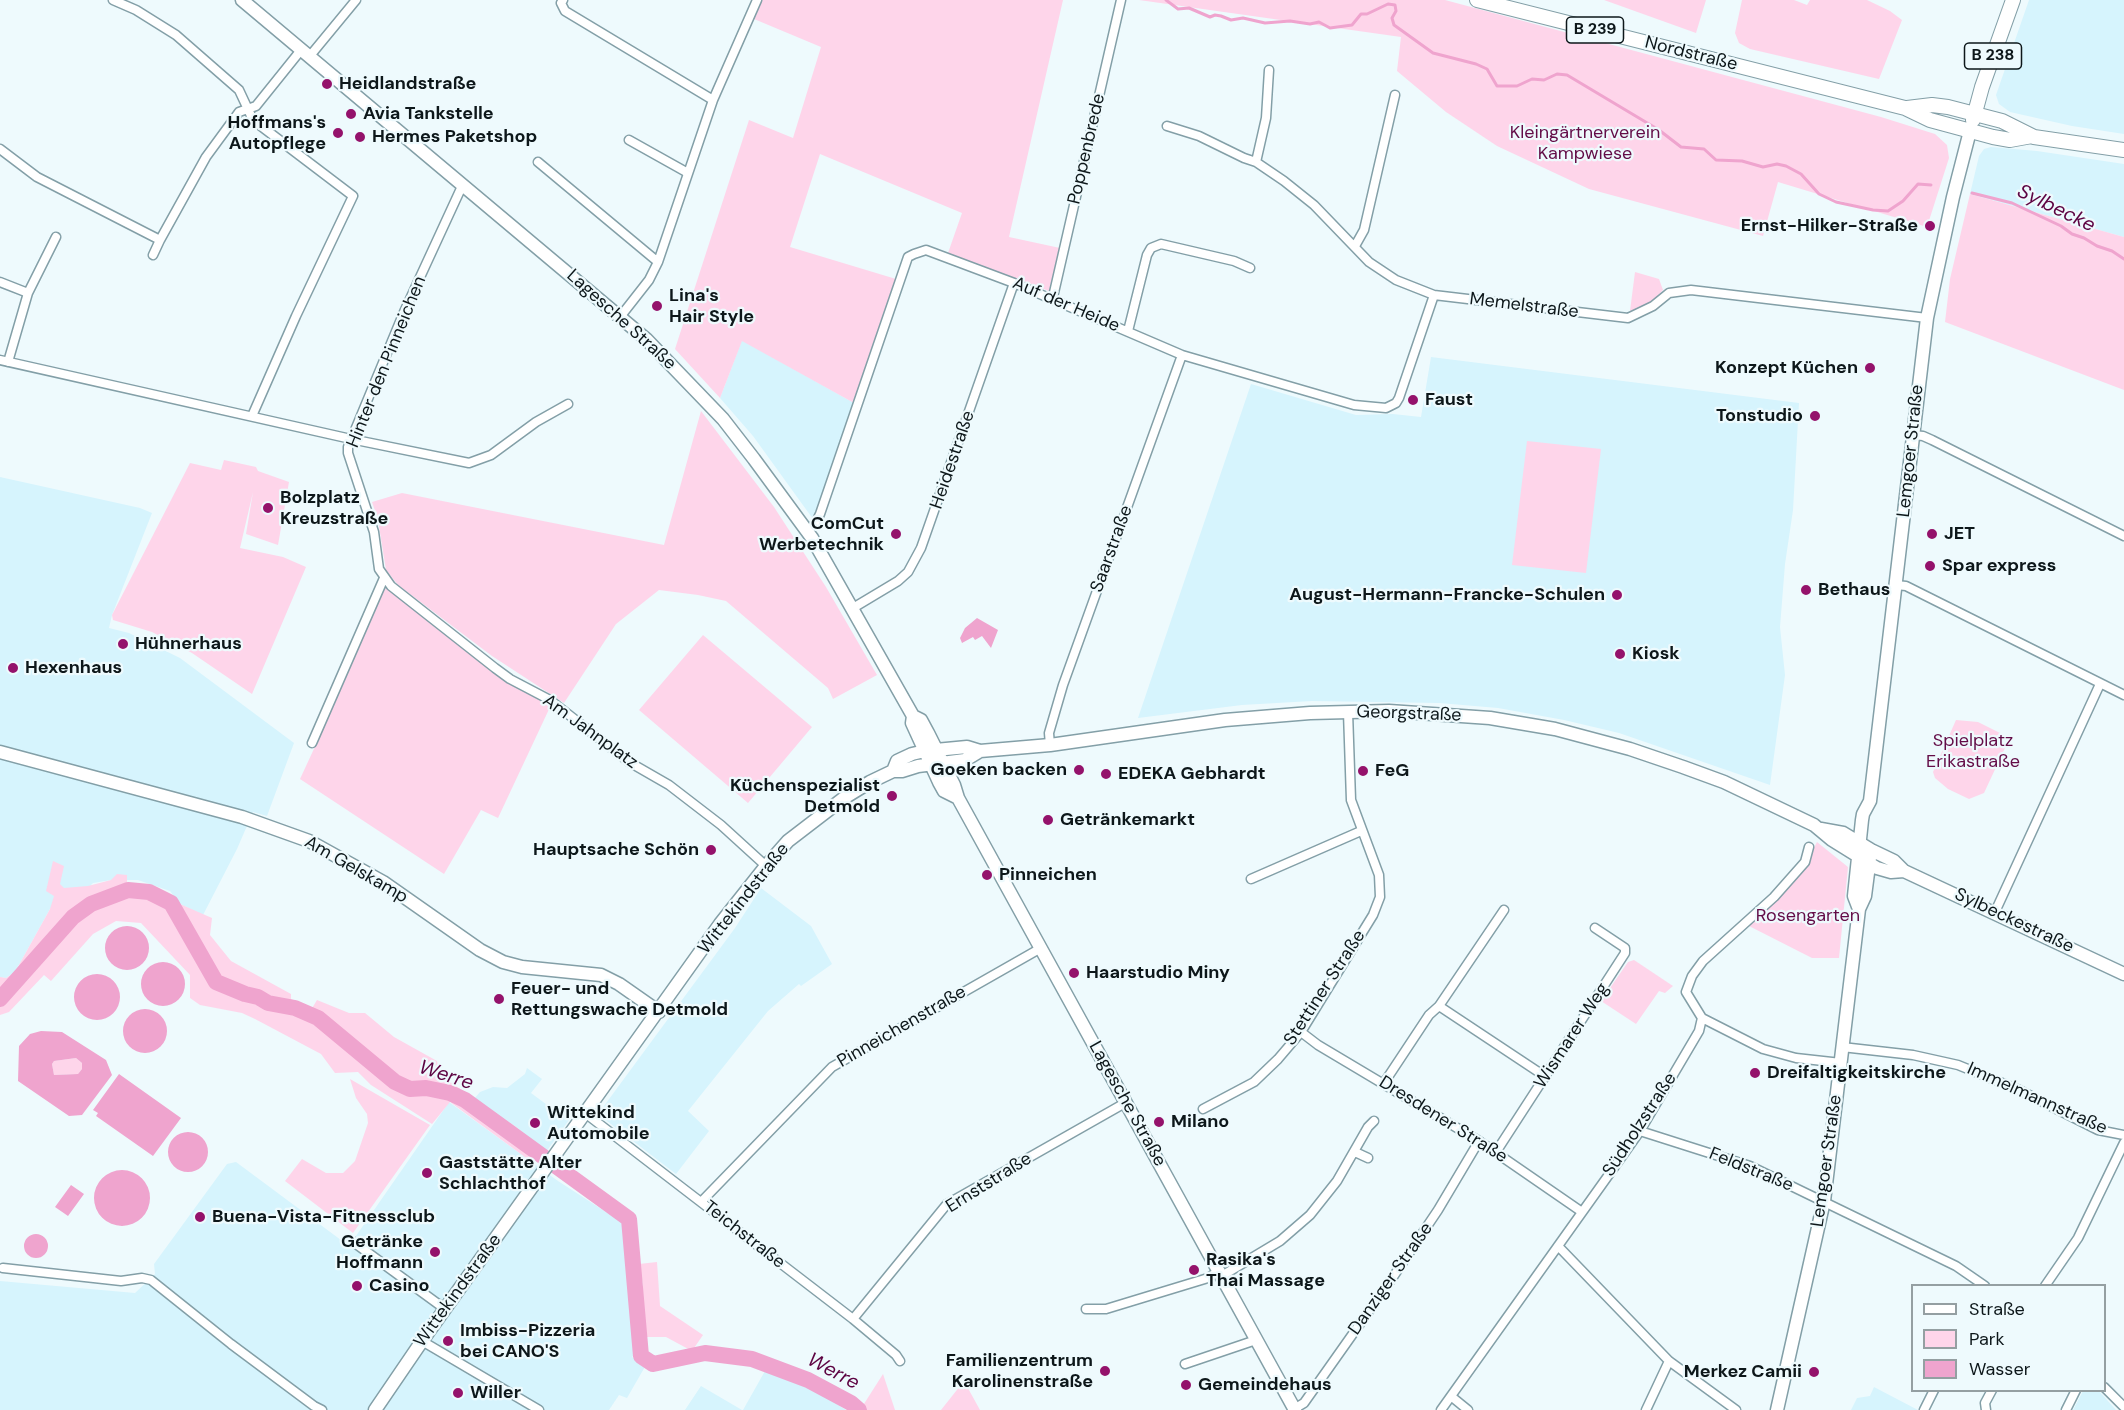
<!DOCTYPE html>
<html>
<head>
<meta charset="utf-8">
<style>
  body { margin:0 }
  #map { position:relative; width:2124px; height:1410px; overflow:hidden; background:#eefafd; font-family:"DM Sans",sans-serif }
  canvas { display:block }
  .legend { position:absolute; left:1911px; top:1284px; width:195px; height:108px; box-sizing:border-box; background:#eefafd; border:2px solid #949fa2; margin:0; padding:8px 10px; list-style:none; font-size:18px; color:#0d171a }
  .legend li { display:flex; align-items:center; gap:12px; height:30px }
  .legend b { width:30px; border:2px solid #949fa2 }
</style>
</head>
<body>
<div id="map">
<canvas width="2124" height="1410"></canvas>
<ul class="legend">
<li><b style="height:8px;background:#fff"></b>Straße</li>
<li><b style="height:16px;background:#fed5ea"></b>Park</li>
<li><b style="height:16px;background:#efa4ce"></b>Wasser</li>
</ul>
</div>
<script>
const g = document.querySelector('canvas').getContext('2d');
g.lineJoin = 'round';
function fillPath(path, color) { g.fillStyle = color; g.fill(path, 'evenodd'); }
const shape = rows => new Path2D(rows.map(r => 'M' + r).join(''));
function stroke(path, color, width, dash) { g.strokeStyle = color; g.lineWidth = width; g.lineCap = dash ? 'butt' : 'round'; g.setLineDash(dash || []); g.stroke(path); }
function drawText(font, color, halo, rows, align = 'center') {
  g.font = font + ' "DM Sans",sans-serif'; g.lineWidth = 4.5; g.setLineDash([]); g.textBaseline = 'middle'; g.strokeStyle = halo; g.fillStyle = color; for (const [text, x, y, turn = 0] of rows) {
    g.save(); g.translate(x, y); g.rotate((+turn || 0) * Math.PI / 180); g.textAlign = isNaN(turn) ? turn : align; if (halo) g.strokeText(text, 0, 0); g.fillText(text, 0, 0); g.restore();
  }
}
const built = shape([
  [2029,0,2124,0,2124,134,2072,126,2010,112,1999,104,1996,95],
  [1991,147,2037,151,2124,164,2124,237,1970,194,1979,156,1984,149],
  [742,340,854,403,813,519,753,436,720,398],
  [1431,357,1799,403,1793,510,1785,564,1780,627,1785,675,1770,785,1619,733,1564,720,1498,708,1439,703,1312,701,1242,705,1138,718,1251,384,1356,415,1393,414,1421,417],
  [0,477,140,508,152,513,112,615,109,628,129,633,180,658,294,743,267,816,253,812,237,849,203,915,180,904,170,891,138,880,111,880,93,883,85,891,50,909,15,972,6,978,0,977],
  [761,888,811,926,832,964,801,986,799,984,768,1011,688,1111,709,1131,676,1174,603,1118,601,1110,735,928],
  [527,1068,542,1079,531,1093,558,1113,563,1114,577,1109,546,1152,516,1127,474,1099,480,1092,493,1087,507,1088,525,1074],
  [449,1102,558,1181,623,1223,625,1228,630,1274,628,1284,632,1293,636,1332,637,1351,632,1357,646,1365,627,1398,619,1395,609,1410,0,1410,0,1281,135,1293,155,1274,154,1264,227,1164,236,1162,349,1246],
  [765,1371,807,1385,846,1410,743,1410],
  [701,1386,742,1410,685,1410],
  [1874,1387,1918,1410,1851,1410,1857,1398,1870,1396],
  [2083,1391,2099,1391,2116,1410,2073,1410]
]);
const green = shape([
  [762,0,1063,0,1009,237,1060,248,1049,291,948,253,962,213,820,154,790,247,896,279,854,403,742,341,720,398,675,349,749,120,793,138,821,47,754,19],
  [1139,0,1445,0,1881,117,1935,134,1947,145,1949,158,1927,227,1778,182,1763,236,1589,189,1497,146,1446,112,1397,71,1401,37],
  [1604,0,1706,0,1696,33],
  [1742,0,1794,0,1807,5,1810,0,1867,0,1890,11,1902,20,1879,79,1750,49,1739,43,1735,33],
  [1970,194,2124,237,2124,390,1945,322,1950,279],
  [1635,272,1659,279,1663,290,1649,305,1630,311],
  [701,411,774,507,826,587,877,675,833,699,828,688,726,601,698,595,659,590,616,624,564,703,492,656,398,585,386,570,378,520,372,502,402,493,664,545],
  [1527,441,1601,449,1586,573,1512,565],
  [224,460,256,467,258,471,289,482,278,545,246,534,253,492,240,548,283,557,306,567,252,694,192,653,152,632,113,620,112,615,190,463,221,470],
  [387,588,499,676,551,705,498,818,481,810,444,874,300,779,325,725,381,591],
  [703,635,812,727,748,803,639,710],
  [1956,720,1978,722,2000,733,2005,748,1984,793,1969,799,1948,789,1935,778,1933,772],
  [1817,842,1848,867,1839,958,1812,958,1749,926,1801,873],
  [53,861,64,866,60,884,64,888,88,886,111,880,117,874,127,875,127,885,139,893,165,904,180,904,212,918,210,935,231,961,291,994,291,999,311,1010,317,1000,349,1013,365,1013,394,1037,437,1061,440,1075,516,1127,542,1149,533,1163,450,1102,432,1124,371,1085,358,1072,335,1073,321,1054,255,1019,242,1013,200,1005,190,998,190,975,141,923,116,921,93,934,51,981,44,975,9,1012,0,1015,0,977,6,978,15,972,50,909,54,896,46,891],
  [1634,960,1673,986,1665,993,1659,991,1636,1024,1601,1001,1628,962],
  [76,1058,82,1063,82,1069,78,1074,54,1075,52,1064,54,1061],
  [350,1079,430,1125,353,1233,285,1181,302,1159,326,1173,343,1173,355,1161,368,1123,367,1114,356,1098],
  [657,1262,660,1306,703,1335,692,1351,666,1337,647,1337,643,1309,643,1285,639,1264],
  [883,1374,895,1410,865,1410,862,1407],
  [964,1381,980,1410,941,1410]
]);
const water = shape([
  [977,618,998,630,991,648,982,636,975,640,973,637,962,643,960,638,965,628],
  '105 948a22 22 0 1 1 44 0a22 22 0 1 1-44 0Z',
  '141 984a22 22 0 1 1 44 0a22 22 0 1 1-44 0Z',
  '74 997a23 23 0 1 1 46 0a23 23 0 1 1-46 0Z',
  '123 1031a22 22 0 1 1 44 0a22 22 0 1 1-44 0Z',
  [41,1031,62,1032,106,1060,112,1075,82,1115,69,1116,18,1081,19,1046,30,1034],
  [76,1058,82,1063,82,1069,78,1074,54,1075,52,1064,54,1061],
  [119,1074,181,1118,153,1156,96,1116,98,1113,93,1110],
  '168 1152a20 20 0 1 1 40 0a20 20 0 1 1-40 0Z',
  '94 1198a28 28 0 1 1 56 0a28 28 0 1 1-56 0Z',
  [71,1185,84,1194,68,1216,55,1207],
  '24 1246a12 12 0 1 1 24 0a12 12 0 1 1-24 0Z'
]);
const stream = shape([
  [1166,0,1178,9,1189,8,1210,17,1215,15,1221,16,1231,20,1243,18,1265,23,1290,21,1310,24,1319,22,1330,28,1352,25,1361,14,1367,14,1388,4,1395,5,1396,11,1392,18,1394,25,1433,53,1476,64,1487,69,1497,86,1517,86,1532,79,1544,80,1557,74,1567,75,1659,130,1681,147,1704,149,1716,160,1742,161,1763,167,1777,164,1786,166,1801,174,1819,194,1836,202,1873,210,1888,211,1903,201,1918,184,1931,185],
  [1972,193,2012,203,2061,226,2072,234,2084,238,2097,246,2112,251,2124,259]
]);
const river = shape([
  [0,999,73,917,91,904,128,890,149,892,171,903,216,982,245,994,258,997,268,1003,295,1008,318,1018,395,1082,410,1089,426,1088,450,1093,465,1100,629,1219,641,1356,653,1364,705,1353,752,1359,808,1380,851,1403,859,1410]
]);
const street = shape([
  [113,0,136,10,176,35,239,90,253,120,353,196,296,316,252,416],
  [563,0,561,3,565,11,713,100],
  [309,57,356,0],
  [1167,126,1199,136,1244,158,1256,162,1284,181,1314,205,1369,262,1396,280,1434,295,1628,318,1653,306,1669,293,1691,290,1927,318],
  [629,140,688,173],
  [0,149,37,177,160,240,206,157,239,112,256,106,301,50],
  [538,162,658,262],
  [1256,162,1266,118,1269,70],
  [463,184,404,312,348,447,348,453,374,532,379,569,391,586,495,668,510,679,550,700,629,762,669,785,721,825,766,866],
  [1355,246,1364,230,1395,95],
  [153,255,160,240],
  [0,282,28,293,8,362],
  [28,293,56,237],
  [1053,297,1121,0],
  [620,317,649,280,658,262,713,100,757,0],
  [1128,331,1147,255,1151,248,1161,244,1234,261,1250,268],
  [0,360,351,439,469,463,491,455,536,422,568,404],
  [1913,435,1923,436,1932,440,2124,536],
  [807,531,815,524,820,514,908,257,914,254,926,250,1014,283,1182,355,1354,405,1386,408,1396,403,1399,398,1434,295],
  [1896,585,1906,586,2124,695],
  [853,608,898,581,908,572,921,548,1014,283],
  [312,743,384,578],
  [1050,745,1049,733,1063,685,1182,355],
  [1251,879,1361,831],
  [1995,912,2100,684],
  [1439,1006,1546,1077],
  [1702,1018,1763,1049,1796,1058,1841,1063],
  [1301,1032,1318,1045,1479,1141,1582,1212],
  [1842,1047,1913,1055,1958,1065,2017,1089,2098,1130,2124,1135],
  [1384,1083,1429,1015,1439,1006,1504,910],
  [1203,1109,1254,1082,1278,1059,1301,1032,1373,915,1380,897,1379,875,1351,800,1348,712],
  [585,1113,853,1319,896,1355,900,1361],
  [1640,1131,1750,1166,1956,1266,1985,1286],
  [1355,1152,1368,1158],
  [1496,1152,1625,953,1625,948,1595,928],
  [701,1202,832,1067,1041,948],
  [352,1241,445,1309],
  [1558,1246,1669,1361,1736,1410],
  [3,1268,121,1281,142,1278,151,1280,231,1344,314,1406,322,1410],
  [1220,1277,1280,1241,1310,1215,1337,1181,1368,1127,1374,1121],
  [2045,1286,2078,1238,2124,1143],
  [1086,1309,1106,1309,1208,1278,1217,1272],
  [853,1319,947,1204,1125,1103],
  [422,1341,539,1410],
  [1185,1364,1256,1340],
  [2104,1387,2124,1407],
  [1452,1397,1468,1410],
  [1294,1409,1304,1403,1393,1277,1438,1210,1479,1141],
  [1441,1410,1640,1131,1699,1031,1702,1018,1686,992,1692,976,1703,961,1774,897,1805,862,1809,847],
  [1646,1410,1669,1361],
  [1924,1410,1934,1390],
  [1986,1410,1985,1403,1992,1390],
  [2066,1410,2076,1390]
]);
const secondary = shape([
  [242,0,646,339,723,419,754,459,812,538,913,716,921,720,928,733,954,785,958,798,1295,1410],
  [913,716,912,723,939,782,944,791,958,798],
  [0,752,242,817,309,841,383,882,480,950,503,962,522,967,601,975,619,984,659,1012],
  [893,771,897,761,912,754,925,751,967,747,980,751,1050,745,1225,720,1310,713,1389,711,1490,718,1555,729,1630,749,1683,767,1724,782,1814,825,1832,840,1877,868,1891,872,1904,871],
  [1821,829,1843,833,1871,850,1894,861,1904,871,2124,974],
  [1859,909,1854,896,1862,820,1863,814,1870,801,1927,318,1953,197,1970,131],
  [375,1410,422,1341,720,924,766,866,788,841,844,798,870,782,893,771,902,771,918,766,965,760,980,751],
  [1777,1410,1824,1201,1859,909,1865,896,1871,850]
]);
const primary = shape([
  [1477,0,1905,108,1930,120,1993,137,2010,140,2032,136],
  [1907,108,1932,105,1948,107,2002,121,2034,137,2124,150],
  [1973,120,1982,87,2013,0]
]);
const markers = [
  [327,84,6,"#94126b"],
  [351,114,6,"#94126b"],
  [338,133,6,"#94126b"],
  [360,137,6,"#94126b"],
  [1930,226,6,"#94126b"],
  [657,306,6,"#94126b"],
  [1870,368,6,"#94126b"],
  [1413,400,6,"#94126b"],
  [1815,416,6,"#94126b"],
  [268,508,6,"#94126b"],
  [896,534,6,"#94126b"],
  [1932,534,6,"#94126b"],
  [1930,566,6,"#94126b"],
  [1806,590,6,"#94126b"],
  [1617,595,6,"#94126b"],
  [123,644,6,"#94126b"],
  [1620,654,6,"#94126b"],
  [13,668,6,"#94126b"],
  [1079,770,6,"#94126b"],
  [1363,771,6,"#94126b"],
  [1106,774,6,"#94126b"],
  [892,796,6,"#94126b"],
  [1048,820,6,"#94126b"],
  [711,850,6,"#94126b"],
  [987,875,6,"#94126b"],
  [1074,973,6,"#94126b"],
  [499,999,6,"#94126b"],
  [1755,1073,6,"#94126b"],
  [1159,1122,6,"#94126b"],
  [535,1123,6,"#94126b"],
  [427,1173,6,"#94126b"],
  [200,1217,6,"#94126b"],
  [435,1252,6,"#94126b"],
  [1194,1270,6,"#94126b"],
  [357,1286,6,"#94126b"],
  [448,1341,6,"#94126b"],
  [1105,1371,6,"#94126b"],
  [1814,1372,6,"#94126b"],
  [1186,1385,6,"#94126b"],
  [458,1393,6,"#94126b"]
];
const shields = [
  [1595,30,57],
  [1993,56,57]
];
const shieldNames = [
  ["B 239",1595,30],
  ["B 238",1993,56]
];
const streetNames = [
  ["Nordstraße",1691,54,14],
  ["Poppenbrede",1087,149,-77],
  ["Auf der Heide",1066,305,23],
  ["Memelstraße",1524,306,7],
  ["Lagesche Straße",621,320,42],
  ["Hinter den Pinneichen",387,362,-68],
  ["Lemgoer Straße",1911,451,-84],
  ["Heidestraße",953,460,-71],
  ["Saarstraße",1112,549,-70],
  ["Georgstraße",1409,714,2],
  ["Am Jahnplatz",590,732,36],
  ["Am Gelskamp",356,870,30],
  ["Wittekindstraße",744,899,-52],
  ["Sylbeckestraße",2014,921,25],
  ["Stettiner Straße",1325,988,-57],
  ["Pinneichenstraße",902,1027,-30],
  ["Wismarer Weg",1572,1036,-57],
  ["Immelmannstraße",2037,1099,24],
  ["Lagesche Straße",1127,1104,61],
  ["Dresdener Straße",1443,1120,32],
  ["Südholzstraße",1640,1125,-57],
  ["Lemgoer Straße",1827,1161,-82],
  ["Feldstraße",1751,1170,22],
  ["Ernststraße",989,1183,-32],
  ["Teichstraße",744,1235,38],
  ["Danziger Straße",1391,1279,-55],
  ["Wittekindstraße",458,1291,-54]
];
const poiNames = [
  ["Heidlandstraße",339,84],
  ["Avia Tankstelle",363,114],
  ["Hoffmans's",326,123,"right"],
  ["Autopflege",326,144,"right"],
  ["Hermes Paketshop",372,137],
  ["Ernst-Hilker-Straße",1918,226,"right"],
  ["Lina's",669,296],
  ["Hair Style",669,317],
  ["Konzept Küchen",1858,368,"right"],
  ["Faust",1425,400],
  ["Tonstudio",1803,416,"right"],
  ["Bolzplatz",280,498],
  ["Kreuzstraße",280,519],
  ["ComCut",884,524,"right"],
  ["Werbetechnik",884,545,"right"],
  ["JET",1944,534],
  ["Spar express",1942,566],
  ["Bethaus",1818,590],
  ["August-Hermann-Francke-Schulen",1605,595,"right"],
  ["Hühnerhaus",135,644],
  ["Kiosk",1632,654],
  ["Hexenhaus",25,668],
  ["Goeken backen",1067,770,"right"],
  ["FeG",1375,771],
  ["EDEKA Gebhardt",1118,774],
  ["Küchenspezialist",880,786,"right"],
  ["Detmold",880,807,"right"],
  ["Getränkemarkt",1060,820],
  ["Hauptsache Schön",699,850,"right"],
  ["Pinneichen",999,875],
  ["Haarstudio Miny",1086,973],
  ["Feuer- und",511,989],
  ["Rettungswache Detmold",511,1010],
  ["Dreifaltigkeitskirche",1767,1073],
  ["Wittekind",547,1113],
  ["Automobile",547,1134],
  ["Milano",1171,1122],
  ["Gaststätte Alter",439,1163],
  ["Schlachthof",439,1184],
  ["Buena-Vista-Fitnessclub",212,1217],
  ["Getränke",423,1242,"right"],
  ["Hoffmann",423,1263,"right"],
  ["Rasika's",1206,1260],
  ["Thai Massage",1206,1281],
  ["Casino",369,1286],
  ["Imbiss-Pizzeria",460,1331],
  ["bei CANO'S",460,1352],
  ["Familienzentrum",1093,1361,"right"],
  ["Karolinenstraße",1093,1382,"right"],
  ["Merkez Camii",1802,1372,"right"],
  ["Gemeindehaus",1198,1385],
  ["Willer",470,1393]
];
const parkNames = [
  ["Kleingärtnerverein",1585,133],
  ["Kampwiese",1585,154],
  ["Spielplatz",1973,741],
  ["Erikastraße",1973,762],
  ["Rosengarten",1808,916]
];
const waterNames = [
  ["Sylbecke",2056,209,26],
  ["Werre",446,1076,18],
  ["Werre",833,1372,28]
];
fillPath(built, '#d6f4fd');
fillPath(green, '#fed5ea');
fillPath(water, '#efa4ce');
stroke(stream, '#efa4ce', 3);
stroke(river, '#efa4ce', 16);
stroke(street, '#839fa7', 11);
stroke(secondary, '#839fa7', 15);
stroke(primary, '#839fa7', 16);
stroke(street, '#fff', 8);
stroke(secondary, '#fff', 12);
stroke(primary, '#fff', 14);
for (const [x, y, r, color] of markers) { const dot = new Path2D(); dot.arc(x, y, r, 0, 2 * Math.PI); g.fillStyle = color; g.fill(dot); stroke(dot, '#eefafd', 2); }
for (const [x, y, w] of shields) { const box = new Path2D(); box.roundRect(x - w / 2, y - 13, w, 26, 4.5); g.fillStyle = '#eefafd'; g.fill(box); stroke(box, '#0d171a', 1.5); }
drawText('bold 16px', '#0d171a', null, shieldNames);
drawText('18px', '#0d171a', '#eefafd', streetNames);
drawText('bold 18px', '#0d171a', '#eefafd', poiNames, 'left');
drawText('18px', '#630c47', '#eefafd', parkNames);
drawText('italic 20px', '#5d0342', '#eefafd', waterNames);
</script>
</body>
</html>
